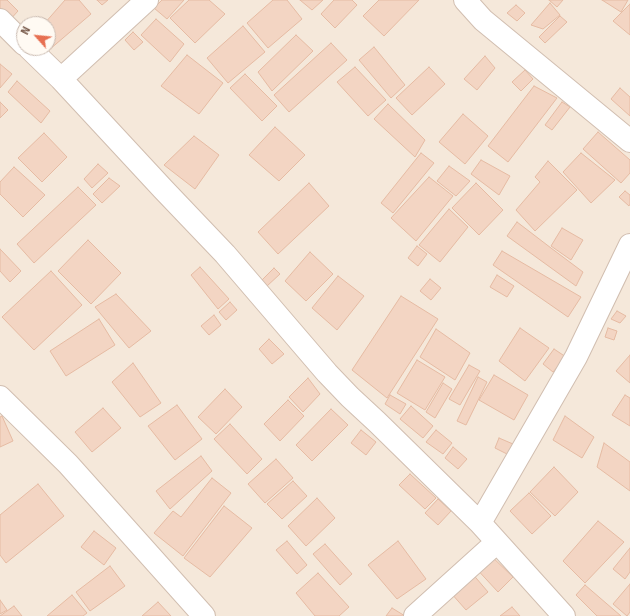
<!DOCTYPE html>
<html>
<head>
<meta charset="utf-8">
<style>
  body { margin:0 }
  #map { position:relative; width:630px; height:616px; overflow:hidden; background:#fdf6ec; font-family:Signika,sans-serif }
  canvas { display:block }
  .north { position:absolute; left:16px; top:16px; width:40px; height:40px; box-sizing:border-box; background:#fffaf3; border:1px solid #cabbb1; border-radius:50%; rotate:297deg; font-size:11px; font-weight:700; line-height:16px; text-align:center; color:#7a5c4d }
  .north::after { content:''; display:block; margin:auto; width:14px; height:18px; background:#e76f51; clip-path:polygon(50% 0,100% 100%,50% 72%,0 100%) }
</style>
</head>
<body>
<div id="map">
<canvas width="630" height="616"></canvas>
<div class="north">N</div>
</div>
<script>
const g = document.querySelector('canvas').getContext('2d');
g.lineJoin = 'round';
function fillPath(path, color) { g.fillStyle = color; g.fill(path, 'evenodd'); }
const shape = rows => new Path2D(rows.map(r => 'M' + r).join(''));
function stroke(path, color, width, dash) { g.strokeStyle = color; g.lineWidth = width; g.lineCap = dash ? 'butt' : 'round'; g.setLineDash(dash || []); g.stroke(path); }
const residential = shape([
  [0,0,630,0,630,616,0,616],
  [24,24,48,24,48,48,24,48]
]);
const building = shape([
  [0,0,7,0,18,11,8,22,0,14,0,0],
  [65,0,79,0,91,14,49,50,47,48,48,24,44,24,65,0],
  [97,0,108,0,102,5,97,0],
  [162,0,184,0,167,19,154,8,162,0],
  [189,0,209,0,225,14,195,43,170,18,189,0],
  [273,0,287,0,302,19,268,48,247,23,273,0],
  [300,0,323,0,312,10,300,0],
  [334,0,352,0,357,5,335,28,321,14,334,0],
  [379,0,419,0,384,36,363,16,379,0],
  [549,0,563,0,557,7,549,0],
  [602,0,628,0,621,12,602,0],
  [550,3,560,15,543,29,531,25,550,3],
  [630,4,630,35,613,21,630,4],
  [516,5,525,13,517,21,507,13,516,5],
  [560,16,567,22,545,43,539,37,560,16],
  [156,19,184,44,170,62,141,35,156,19],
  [243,26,265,52,228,83,207,58,243,26],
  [133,32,143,42,134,50,125,40,133,32],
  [296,35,313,51,272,91,258,72,296,35],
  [331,43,347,60,289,112,274,95,331,43],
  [374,47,405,85,391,98,359,60,374,47],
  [187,55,223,83,199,114,161,86,187,55],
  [485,56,495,68,477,90,464,79,485,56],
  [0,64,12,74,0,88,0,64],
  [355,67,386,100,368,116,337,82,355,67],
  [429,67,445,84,412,115,396,98,429,67],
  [525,70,533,79,521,91,512,82,525,70],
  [245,74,277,106,262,121,230,88,245,74],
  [17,81,50,111,41,123,8,92,17,81],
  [534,86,557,98,508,162,488,146,534,86],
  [620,88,630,97,630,116,611,99,620,88],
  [0,102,8,110,0,118,0,102],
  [562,102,570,107,552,130,545,125,562,102],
  [388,104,425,140,415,157,374,119,388,104],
  [463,114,488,136,465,164,439,142,463,114],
  [275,127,305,155,279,181,249,155,275,127],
  [598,132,630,160,630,173,621,183,583,149,598,132],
  [44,133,67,157,42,182,18,158,44,133],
  [194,136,219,155,195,189,164,165,194,136],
  [421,153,434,163,393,213,381,203,421,153],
  [581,153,615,180,591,203,563,172,581,153],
  [481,160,510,176,499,195,471,174,481,160],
  [548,161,577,190,535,231,516,210,540,182,535,177,548,161],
  [98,164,108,173,92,188,84,179,98,164],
  [449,166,470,181,456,196,437,181,449,166],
  [14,167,45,195,23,217,0,194,0,182,14,167],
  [429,177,453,196,416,241,391,218,429,177],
  [109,178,120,186,102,203,93,194,109,178],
  [309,183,329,206,278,254,258,232,309,183],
  [476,183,503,210,479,235,452,208,476,183],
  [78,187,96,205,34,263,17,244,78,187],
  [625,191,630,195,630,204,629,206,619,197,625,191],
  [449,209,468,227,440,262,419,245,449,209],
  [517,222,551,248,583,272,576,286,507,236,517,222],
  [562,228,583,240,571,260,551,246,562,228],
  [88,240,121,273,91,304,58,271,88,240],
  [417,246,427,254,418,266,408,258,417,246],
  [0,249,21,271,10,282,0,271,0,249],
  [502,251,581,297,568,317,493,265,502,251],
  [310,252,333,274,306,301,285,281,310,252],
  [200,267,229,299,218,309,191,275,200,267],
  [274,268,280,274,267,286,262,280,274,268],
  [51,271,82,305,34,350,2,317,51,271],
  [497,275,514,286,507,297,490,287,497,275],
  [338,276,364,296,337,330,312,308,338,276],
  [430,279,441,288,431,300,420,291,430,279],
  [116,294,151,331,129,348,95,307,116,294],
  [401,296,438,319,387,398,352,370,401,296],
  [230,302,237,310,226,320,219,312,230,302],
  [617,311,626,316,620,323,611,319,617,311],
  [214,315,221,325,209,335,201,326,214,315],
  [99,319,115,345,66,376,50,351,99,319],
  [520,328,549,348,525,381,499,361,520,328],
  [608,328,617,331,614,340,605,337,608,328],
  [436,329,470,353,455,380,420,357,436,329],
  [269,339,284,354,272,364,259,349,269,339],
  [554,349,566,357,553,372,543,364,554,349],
  [630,355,630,383,616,371,630,355],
  [417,360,445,377,425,410,397,393,417,360],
  [133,363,161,403,140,417,112,382,133,363],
  [469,365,480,371,460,405,449,399,469,365],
  [494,375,528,395,514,420,479,400,494,375],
  [478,377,487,382,466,425,457,421,478,377],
  [308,378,320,394,303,412,289,397,308,378],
  [443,383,452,389,435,418,426,412,443,383],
  [225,389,242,407,216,434,198,417,225,389],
  [390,395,406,404,400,414,385,404,390,395],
  [625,395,630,398,630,426,612,415,625,395],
  [288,400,304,416,280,441,264,424,288,400],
  [177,405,202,439,175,460,148,426,177,405],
  [411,406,433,426,423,438,400,419,411,406],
  [103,408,121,428,92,452,75,432,103,408],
  [331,409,348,425,312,461,296,445,331,409],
  [2,416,13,441,0,447,0,417,2,416],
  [565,416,594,437,582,458,553,440,565,416],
  [230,424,262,459,247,474,214,439,230,424],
  [361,430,376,442,366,455,351,443,361,430],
  [436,430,452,443,443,454,426,442,436,430],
  [499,438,513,444,509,455,495,448,499,438],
  [604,443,630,462,630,491,597,467,604,443],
  [453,447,467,459,458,469,445,458,453,447],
  [201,456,212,471,170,509,156,491,201,456],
  [276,459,293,478,265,503,248,484,276,459],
  [554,467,578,492,555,516,530,492,554,467],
  [410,474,436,498,425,509,399,485,410,474],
  [212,478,231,493,183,556,154,533,173,511,181,517,212,478],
  [293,481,307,496,282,519,267,504,293,481],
  [38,484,64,516,6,563,0,555,0,515,38,484],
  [529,493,551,516,532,534,510,511,529,493],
  [317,498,335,518,306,546,288,526,317,498],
  [438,499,451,511,438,525,425,513,438,499],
  [224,506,252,528,210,577,184,558,224,506],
  [598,521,624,542,585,583,563,561,598,521],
  [94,531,116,548,104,565,81,547,94,531],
  [287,541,307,565,297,574,276,550,287,541],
  [398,541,426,579,397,599,368,565,398,541],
  [325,544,352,574,340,585,313,554,325,544],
  [630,548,630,572,625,579,613,569,630,548],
  [487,552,513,577,498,592,473,565,487,552],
  [465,565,488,592,466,610,443,584,465,565],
  [110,566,125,586,90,611,76,592,110,566],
  [318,573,349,607,339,616,315,616,296,593,318,573],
  [630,584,630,612,627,616,613,604,630,584],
  [585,585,621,616,597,616,576,595,585,585],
  [72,595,87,613,83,616,47,616,72,595],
  [0,600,7,610,0,614,0,600],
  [158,602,171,616,142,616,158,602],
  [14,606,22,616,0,616,14,606],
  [512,607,520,616,500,616,512,607],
  [392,608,405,616,386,616,392,608]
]);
const minor = shape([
  [465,0,483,20,630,141],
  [0,20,24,44],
  [29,48,61,79,163,189,225,254,327,373,350,397,377,422,480,523,564,616],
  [61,79,147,0],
  [0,397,68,464,204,616],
  [480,523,576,357,630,245],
  [415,616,497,542]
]);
fillPath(residential, '#f5e8da');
fillPath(building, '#f3d5c3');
stroke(building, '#e6bba3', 1);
stroke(minor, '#d1beb0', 24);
stroke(minor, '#fff', 22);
</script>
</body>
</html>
